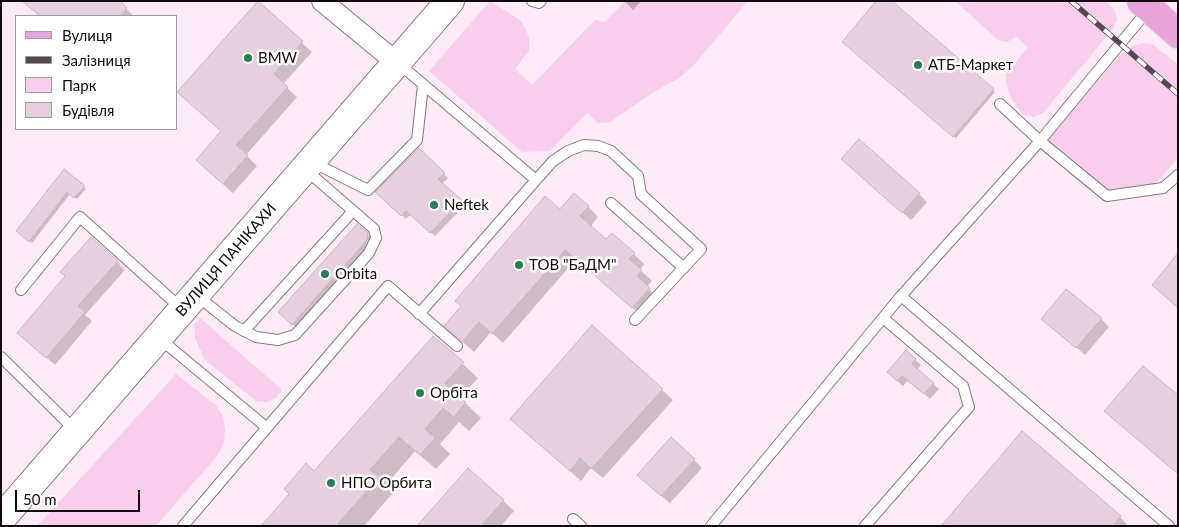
<!DOCTYPE html>
<html>
<head>
<meta charset="utf-8">
<style>
  body { margin:0 }
  #map { position:relative; width:1179px; height:527px; overflow:hidden; background:#feebf8; font-family:Lato,sans-serif }
  canvas { display:block }
  .frame { position:absolute; inset:0; border:2px solid #11090f; pointer-events:none }
  .legend { position:absolute; left:15px; top:15px; width:162px; height:115px; box-sizing:border-box; background:#fff; border:1px solid #a09d9f; margin:0; padding:6px 9px; list-style:none; font-size:15px; color:#11090f }
  .legend li { display:flex; align-items:center; gap:10px; height:25px }
  .legend b { width:25px; border:1px solid #a09d9f }
  .scale { position:absolute; left:15px; top:490px; width:125px; height:22px; box-sizing:border-box; border:2px solid #11090f; border-top:0; padding-left:6px; font-size:15px; line-height:18px; white-space:nowrap; color:#11090f; -webkit-text-stroke:4px #fff; paint-order:stroke }
</style>
</head>
<body>
<div id="map">
<canvas width="1179" height="527"></canvas>
<div class="frame"></div>
<ul class="legend">
<li><b style="height:6px;background:#e8a3d8"></b>Вулиця</li>
<li><b style="height:6px;background:#544951"></b>Залізниця</li>
<li><b style="height:14px;background:#f8ceec"></b>Парк</li>
<li><b style="height:14px;background:#e6cfde"></b>Будівля</li>
</ul>
<div class="scale">50 m</div>
</div>
<script>
const g = document.querySelector('canvas').getContext('2d');
g.lineJoin = 'round';
function fillPath(path, color) { g.fillStyle = color; g.fill(path, 'evenodd'); }
const shape = rows => new Path2D(rows.map(r => 'M' + r).join(''));
function stroke(path, color, width, dash) { g.strokeStyle = color; g.lineWidth = width; g.lineCap = dash ? 'butt' : 'round'; g.setLineDash(dash || []); g.stroke(path); }
function drawText(font, color, halo, rows, align = 'center') {
  g.font = font + ' Lato,sans-serif'; g.lineWidth = 5; g.setLineDash([]); g.textBaseline = 'middle'; g.strokeStyle = halo; g.fillStyle = color; for (const [text, x, y, turn = 0] of rows) {
    g.save(); g.translate(x, y); g.rotate((+turn || 0) * Math.PI / 180); g.textAlign = isNaN(turn) ? turn : align; if (halo) g.strokeText(text, 0, 0); g.fillText(text, 0, 0); g.restore();
  }
}
const green = shape([
  [490,1,520,20,525,28,529,38,529,50,515,69,532,85,595,20,605,22,625,1,748,1,693,66,678,79,657,90,610,122,598,123,587,113,550,151,522,152,429,71],
  [955,1,1106,1,1115,10,1117,20,1112,30,1043,113,1033,117,1023,114,1019,110,1011,98,1006,83,1006,74,1028,47,1016,37,1007,42,998,40],
  [1142,43,1152,44,1178,64,1178,158,1149,191,1130,199,1118,197,1048,139,1120,55,1130,47],
  [200,318,282,390,276,398,266,402,256,401,205,360,195,338,194,325],
  [176,374,216,405,223,416,225,430,224,443,218,455,156,526,37,526]
]);
const shadow = shape([
  [118,1,134,16,40,16,31,8],
  [625,1,641,1,633,10],
  [890,1,995,92,956,138,843,42],
  [258,3,312,52,283,84,297,97,246,155,257,166,233,193,207,170,222,131],
  [419,150,448,178,442,184,465,205,435,236,411,214,406,219,377,192],
  [851,167,919,194,927,202,911,220],
  [64,170,86,189,77,199,70,194,32,243,20,233],
  [588,206,598,217,590,227,607,240,634,254,644,264,640,270,652,281,647,287,659,299,643,317,576,259,503,343,491,332,474,352,456,336,561,211],
  [367,234,375,242,301,332,288,320],
  [117,262,125,270,85,315,92,321,55,365,18,333],
  [1101,319,1109,327,1085,355,1051,326],
  [592,327,673,400,603,478,591,468,581,481,511,419],
  [433,337,478,378,460,398,481,418,469,431,459,422,440,444,450,454,436,469,415,451,385,486,393,493,364,526,263,526,314,472],
  [906,352,921,365,917,370,939,389,930,399,908,380,903,386,894,378],
  [1022,433,1120,517,1128,526,943,526],
  [694,460,702,468,670,503,646,483],
  [503,501,514,511,501,526,419,526]
]);
const building = shape([
  [22,1,120,1,127,8,120,16,40,16,22,1],
  [258,1,303,41,274,74,288,87,236,145,248,155,223,184,196,160,221,131,177,92,258,1],
  [876,1,892,1,994,89,953,137,842,42,876,1],
  [859,139,920,193,902,213,841,159,859,139],
  [419,148,445,173,438,179,462,200,430,233,406,211,401,216,375,192,419,148],
  [64,169,85,186,74,198,67,192,29,242,16,231,64,169],
  [574,193,589,206,580,216,606,239,612,233,635,253,629,259,642,270,637,276,650,288,632,308,565,250,492,334,479,322,462,342,444,326,461,306,455,301,545,196,560,209,574,193],
  [357,224,368,233,367,240,292,325,278,312,357,224],
  [91,237,118,261,78,306,85,312,46,358,17,333,65,276,60,272,91,237],
  [1178,253,1178,308,1152,285,1178,253],
  [1066,289,1102,318,1076,348,1041,319,1066,289],
  [592,325,663,389,591,469,580,458,570,471,510,419,592,325],
  [433,336,464,362,445,383,466,402,454,417,443,408,425,429,435,438,420,455,399,437,370,470,379,477,336,526,261,526,289,494,284,489,306,463,314,471,433,336],
  [906,350,916,359,912,364,934,383,924,394,902,376,897,381,887,372,906,350],
  [1143,366,1178,395,1178,474,1104,411,1143,366],
  [1022,431,1121,516,1113,526,941,526,1022,431],
  [671,437,695,459,661,496,637,475,671,437],
  [468,468,504,500,481,526,417,526,468,468]
]);
const lane = shape([
  [532,1,539,3,541,1],
  [398,63,536,180,419,314],
  [1000,104,1040,141,1107,196,1163,188,1178,175],
  [312,162,368,190,417,140,423,85],
  [536,180,553,161,568,151,584,145,598,146,611,151,638,176,641,194,701,249,635,320],
  [611,203,684,268],
  [21,290,80,217,182,309],
  [196,295,235,326,256,337,278,340,295,335,369,253,376,238,374,229,306,170],
  [901,296,1169,526],
  [244,331,353,211],
  [159,338,266,427],
  [1,357,76,431],
  [573,519,581,526],
  [183,526,388,286,457,346],
  [711,526,901,296,1040,141,1148,10],
  [865,526,969,407,963,386,883,318]
]);
const street = shape([
  [322,1,397,63]
]);
const secondary = shape([
  [1,519,450,1]
]);
const primary = shape([
  [1141,1,1178,34]
]);
const rail = shape([
  [1071,1,1178,94]
]);
const markers = [
  [248,58,5,"#277e53"],
  [918,65,5,"#277e53"],
  [434,205,5,"#277e53"],
  [519,265,5,"#277e53"],
  [325,274,5,"#277e53"],
  [420,393,5,"#277e53"],
  [331,483,5,"#277e53"]
];
const poiNames = [
  ["BMW",258,58],
  ["АТБ-Маркет",928,65],
  ["Neftek",444,205],
  ["ТОВ \"БаДМ\"",529,265],
  ["Orbita",335,274],
  ["Орбіта",430,393],
  ["НПО Орбита",341,483]
];
const streetNames = [
  ["ВУЛИЦЯ ПАНІКАХИ",226,260,-49]
];
fillPath(green, '#f8ceec');
fillPath(shadow, '#0003');
fillPath(building, '#e6cfde');
stroke(building, '#cab4c3', 1);
stroke(lane, '#8b7684', 12);
stroke(street, '#8b7684', 22);
stroke(secondary, '#8b7684', 30);
stroke(primary, '#d9d8d9', 30);
stroke(lane, '#fff', 10);
stroke(street, '#fff', 20);
stroke(secondary, '#fff', 28);
stroke(primary, '#e8a3d8', 28);
stroke(rail, '#544951', 5.5);
stroke(rail, '#fff', 4, [11]);
for (const [x, y, r, color] of markers) { const dot = new Path2D(); dot.arc(x, y, r, 0, 2 * Math.PI); g.fillStyle = color; g.fill(dot); stroke(dot, '#fff', 2); }
drawText('15px', '#11090f', '#fff', poiNames, 'left');
drawText('15px', '#11090f', '#fff', streetNames);
</script>
</body>
</html>
